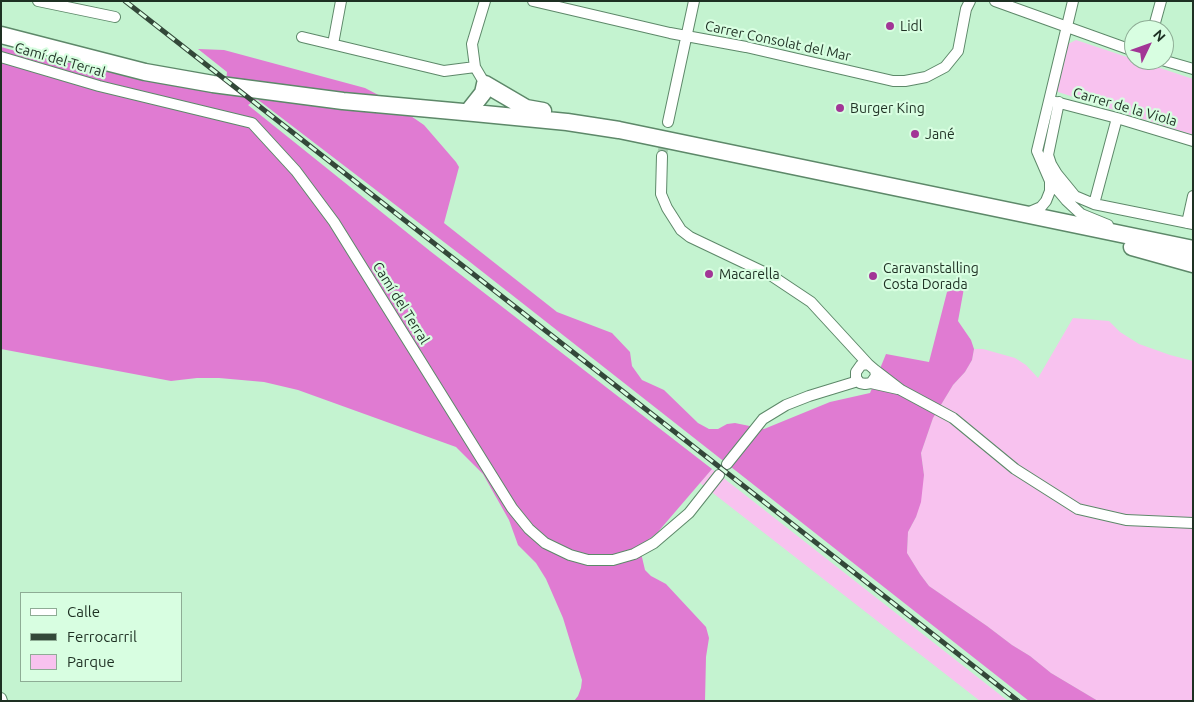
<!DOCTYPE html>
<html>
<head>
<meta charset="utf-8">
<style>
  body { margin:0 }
  #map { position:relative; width:1194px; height:702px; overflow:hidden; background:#c4f3d0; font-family:Ubuntu,sans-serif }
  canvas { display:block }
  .frame { position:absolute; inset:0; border:2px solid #1e3023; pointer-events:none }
  .legend { position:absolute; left:20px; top:592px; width:162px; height:90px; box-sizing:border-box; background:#d8fee1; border:1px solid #8eac95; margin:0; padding:6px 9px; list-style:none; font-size:15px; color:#1e3023 }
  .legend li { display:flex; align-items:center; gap:10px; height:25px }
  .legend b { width:25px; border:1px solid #8eac95 }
  .north { position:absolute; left:1124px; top:20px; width:50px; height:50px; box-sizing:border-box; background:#d8fee1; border:1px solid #8eac95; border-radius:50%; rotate:48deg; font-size:14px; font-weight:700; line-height:20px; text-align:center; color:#1e3023 }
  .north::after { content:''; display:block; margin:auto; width:18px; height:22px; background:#a23696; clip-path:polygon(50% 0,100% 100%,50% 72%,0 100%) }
</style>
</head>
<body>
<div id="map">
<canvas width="1194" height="702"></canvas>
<div class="frame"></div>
<ul class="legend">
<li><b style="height:6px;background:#fff"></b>Calle</li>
<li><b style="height:6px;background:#334839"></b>Ferrocarril</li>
<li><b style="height:14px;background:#f8c2ef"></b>Parque</li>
</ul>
<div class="north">N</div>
</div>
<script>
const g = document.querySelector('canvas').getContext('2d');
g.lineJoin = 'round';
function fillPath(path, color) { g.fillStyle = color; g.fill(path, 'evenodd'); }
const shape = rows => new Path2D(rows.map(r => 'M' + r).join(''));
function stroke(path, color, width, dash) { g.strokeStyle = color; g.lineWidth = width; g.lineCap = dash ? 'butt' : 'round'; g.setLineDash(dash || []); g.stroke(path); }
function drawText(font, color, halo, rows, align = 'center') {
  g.font = font + ' Ubuntu,sans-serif'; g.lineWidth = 4.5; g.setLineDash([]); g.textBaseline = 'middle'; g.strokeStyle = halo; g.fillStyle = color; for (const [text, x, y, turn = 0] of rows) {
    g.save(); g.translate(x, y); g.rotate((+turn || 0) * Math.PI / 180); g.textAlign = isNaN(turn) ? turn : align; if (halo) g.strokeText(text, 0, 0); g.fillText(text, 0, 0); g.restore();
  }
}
const green = shape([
  [1076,40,1193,79,1193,135,1058,92,1056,89,1068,44],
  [1073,318,1109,321,1120,332,1139,344,1170,355,1193,361,1193,701,1098,701,1051,673,1030,656,1012,645,987,626,929,586,920,574,907,553,908,532,916,517,924,475,921,453,933,418,953,385,965,372,972,360,974,349,983,349,1015,358,1026,365,1038,378],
  [712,469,1008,701,980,701,700,483]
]);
const forest = shape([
  [1,47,34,56,225,93,227,72,198,49,224,50,365,88,386,99,424,125,456,162,459,167,444,223,557,312,612,333,630,352,632,366,642,380,664,390,698,423,709,429,718,429,727,424,735,423,764,429,830,402,870,393,886,354,929,362,947,292,955,287,964,288,958,321,971,340,974,349,972,360,965,372,953,385,933,418,921,453,924,475,921,502,916,517,908,532,907,553,920,574,929,586,987,626,1012,645,1030,656,1051,673,1098,701,1029,701,470,262,257,99,248,105,430,251,712,469,657,533,644,543,641,553,645,570,651,576,666,584,706,627,709,638,706,657,705,701,574,701,578,696,581,688,582,680,563,618,546,579,536,563,518,545,509,520,483,474,456,447,298,390,264,382,219,378,197,378,171,381,1,349]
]);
const minorTunnel = shape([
  [662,156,668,122]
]);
const minor = shape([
  [38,1,115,17],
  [485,1,472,44,475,67,485,84],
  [533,1,670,33,746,47,893,81,905,81,926,77,945,67,958,51,966,9,970,1],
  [995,1,1134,51],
  [1073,1,1037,151,1050,181,1066,200,1081,214,1108,225],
  [1153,30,1161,1],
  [302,37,444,71,475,67],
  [333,44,341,1],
  [1,57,99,86,252,123,296,171,334,222,512,508,529,529,545,543,570,555,588,560,613,560,634,554,654,543,689,513,719,475],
  [1162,60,1193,69],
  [1052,101,1117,118,1193,141],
  [1059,102,1048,155,1051,164,1057,174,1075,196,1094,204,1193,224],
  [668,122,694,1],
  [662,156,661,194,667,208,681,230,690,237,772,276,811,302,868,364],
  [1094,204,1117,118],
  [1027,213,1041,207,1046,201,1050,191,1050,181],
  [1187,223,1193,196],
  [875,370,901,390,953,418,1015,469,1078,509,1126,520,1193,523],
  [871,383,876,376,875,370,868,364,861,365,856,372,856,378,860,383,865,384,871,383,898,389],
  [727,464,763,419,786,405,809,396,858,381],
  [1,698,2,701]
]);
const primary = shape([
  [1,35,145,72,213,84,343,101,474,113,567,122,619,130,1193,249],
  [468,112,483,93,485,84,526,108,543,111],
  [1132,247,1193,264]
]);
const rail = shape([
  [125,1,1018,701]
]);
const markers = [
  [890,26,5,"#a23696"],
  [840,108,5,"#a23696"],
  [915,134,5,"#a23696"],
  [709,274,5,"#a23696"],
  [873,276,5,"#a23696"]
];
const poiNames = [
  ["Lidl",900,26],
  ["Burger King",850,108],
  ["Jané",925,134],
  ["Caravanstalling",883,268],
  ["Costa Dorada",883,284],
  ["Macarella",719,274]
];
const streetNames = [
  ["Carrer Consolat del Mar",778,41,12],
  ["Camí del Terral",60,60,16],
  ["Carrer de la Viola",1125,107,16],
  ["Camí del Terral",401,303,58]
];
fillPath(green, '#f8c2ef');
fillPath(forest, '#e07bd2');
stroke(minorTunnel, '#a3ccad', 10, [10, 5]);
stroke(minor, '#5d8869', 12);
stroke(primary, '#5d8869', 19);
stroke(minor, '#fff', 10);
stroke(primary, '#fff', 16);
stroke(rail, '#334839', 5);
stroke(rail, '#d8fee1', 3, [9]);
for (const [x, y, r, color] of markers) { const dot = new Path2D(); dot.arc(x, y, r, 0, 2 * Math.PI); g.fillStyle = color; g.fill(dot); stroke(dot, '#d8fee1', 2); }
drawText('14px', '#1e3023', '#d8fee1', poiNames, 'left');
drawText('14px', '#1e3023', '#d8fee1', streetNames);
</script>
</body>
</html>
